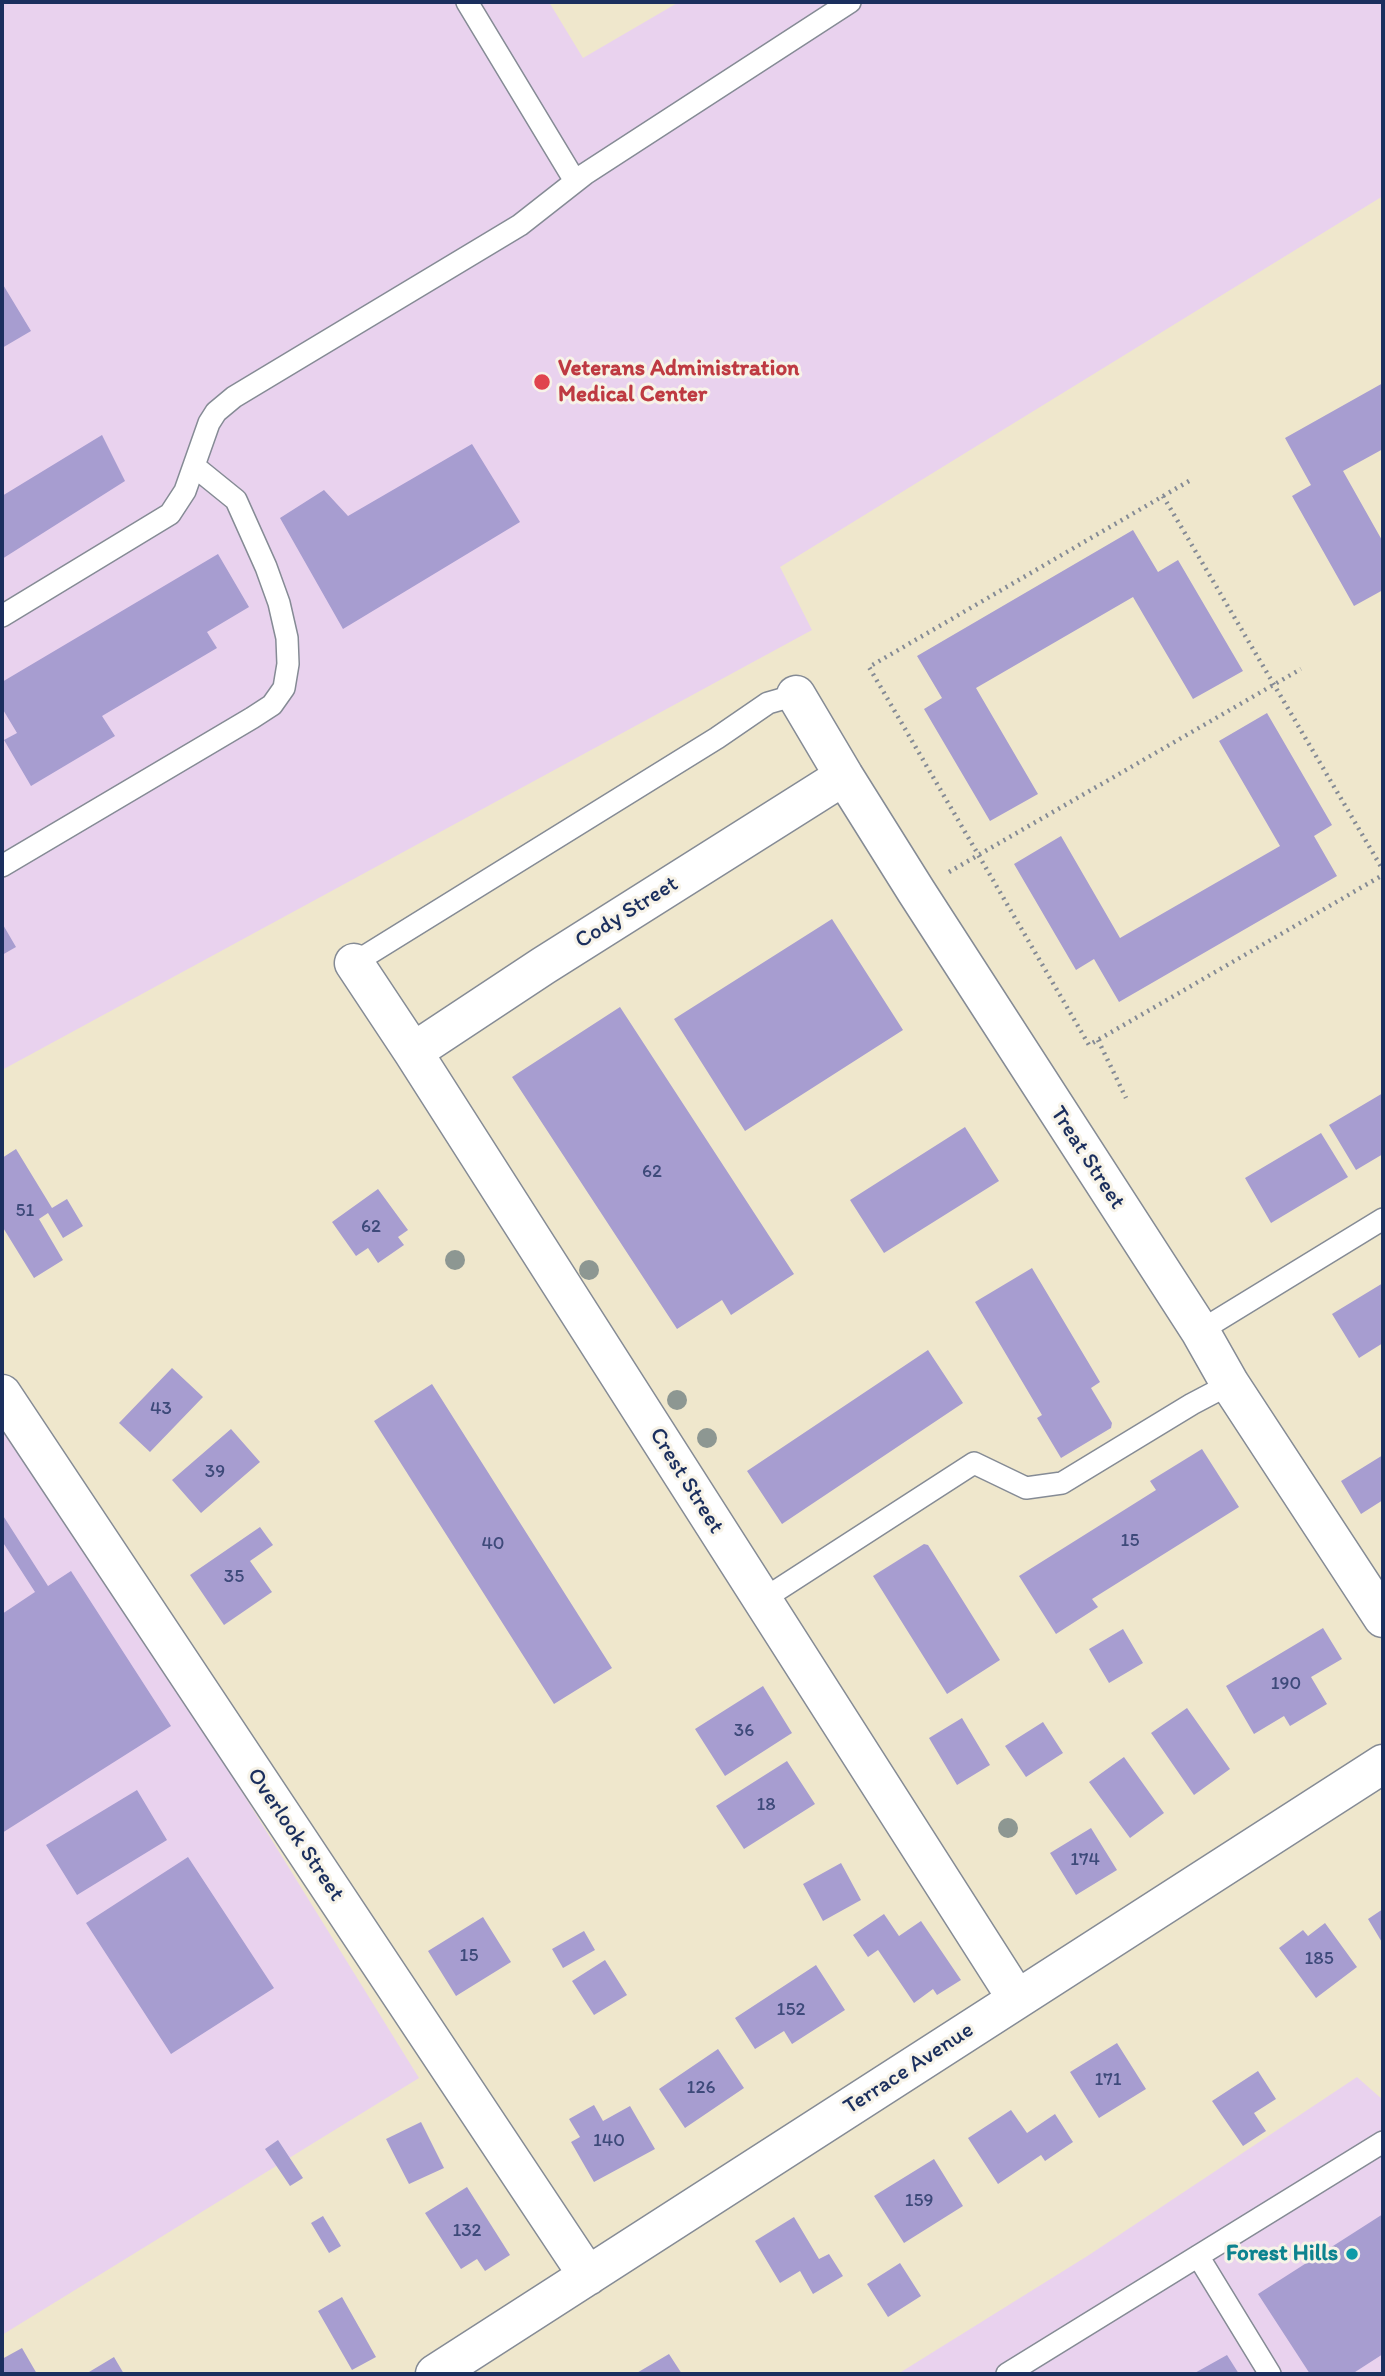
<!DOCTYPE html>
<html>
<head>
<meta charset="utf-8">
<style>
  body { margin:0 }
  #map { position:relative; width:1385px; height:2376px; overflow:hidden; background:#efe7cc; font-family:Itim,sans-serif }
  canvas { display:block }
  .frame { position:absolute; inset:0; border:4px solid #1b2f5e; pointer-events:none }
</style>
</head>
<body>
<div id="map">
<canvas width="1385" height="2376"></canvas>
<div class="frame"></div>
</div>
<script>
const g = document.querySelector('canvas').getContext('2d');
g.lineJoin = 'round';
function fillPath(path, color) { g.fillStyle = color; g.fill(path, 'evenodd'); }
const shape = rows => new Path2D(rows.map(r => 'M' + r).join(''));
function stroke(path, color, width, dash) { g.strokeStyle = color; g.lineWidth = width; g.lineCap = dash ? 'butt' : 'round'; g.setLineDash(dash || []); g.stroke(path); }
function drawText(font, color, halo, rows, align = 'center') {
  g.font = font + ' Itim,sans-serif'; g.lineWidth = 6; g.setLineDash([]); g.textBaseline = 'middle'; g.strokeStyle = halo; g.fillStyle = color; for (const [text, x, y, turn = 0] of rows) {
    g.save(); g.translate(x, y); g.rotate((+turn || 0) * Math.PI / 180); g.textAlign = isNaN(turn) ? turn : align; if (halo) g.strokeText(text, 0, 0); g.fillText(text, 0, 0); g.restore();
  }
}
const built = shape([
  [2,2,549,2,583,58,679,2,1383,2,1383,196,780,567,812,630,2,1070],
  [2,1404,419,2078,2,2335],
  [1357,2077,1383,2100,1383,2374,902,2374,901,2372,1089,2255]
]);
const building = shape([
  [2,283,31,331,2,348],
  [1383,383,1383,449,1343,471,1383,542,1383,590,1354,606,1292,496,1311,485,1285,438],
  [102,435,125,481,2,559,2,496],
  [472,444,520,522,343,629,280,518,324,490,348,516],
  [1133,530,1158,572,1178,560,1243,671,1193,699,1133,597,976,688,1038,794,990,821,924,709,942,698,917,656],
  [218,554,249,607,207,632,217,648,102,716,115,736,31,786,4,740,17,733,2,708,2,682],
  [1267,713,1332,825,1314,836,1337,876,1119,1002,1094,959,1076,970,1014,864,1061,836,1120,938,1280,846,1219,741],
  [832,919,903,1030,745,1131,674,1019],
  [2,923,16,947,2,955],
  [620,1007,794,1274,731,1315,722,1300,677,1329,512,1077],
  [1383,1093,1383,1154,1356,1170,1329,1125],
  [965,1127,999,1181,884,1253,850,1200],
  [1321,1133,1348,1177,1271,1223,1245,1178],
  [16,1149,52,1208,67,1199,83,1226,63,1238,48,1213,39,1219,63,1260,34,1278,2,1226,2,1158],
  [378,1189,408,1230,398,1237,404,1245,378,1263,368,1248,356,1256,332,1222],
  [1032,1268,1100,1382,1091,1388,1112,1423,1111,1428,1061,1458,1037,1418,1042,1415,975,1302],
  [1383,1283,1383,1343,1359,1358,1332,1314],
  [928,1350,963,1403,782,1524,747,1471],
  [172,1368,203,1397,150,1452,119,1423],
  [432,1384,612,1668,554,1704,374,1421],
  [231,1429,260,1462,201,1513,172,1480],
  [1202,1449,1239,1507,1092,1599,1098,1607,1056,1634,1019,1576,1156,1490,1150,1481],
  [1383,1455,1383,1500,1361,1514,1341,1481],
  [2,1514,48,1586,71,1571,171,1726,2,1833,2,1614,35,1592,2,1541],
  [260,1527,273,1545,250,1561,272,1592,224,1625,190,1575],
  [924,1544,928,1545,1000,1660,947,1694,873,1576],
  [1323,1628,1342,1659,1311,1677,1327,1704,1290,1726,1284,1716,1254,1734,1226,1686],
  [1123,1629,1143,1663,1109,1683,1089,1649],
  [763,1686,792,1733,725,1776,695,1729],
  [1187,1708,1230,1769,1194,1795,1151,1733],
  [962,1718,990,1765,957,1785,929,1738],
  [1043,1722,1063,1753,1026,1777,1005,1746],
  [1124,1757,1164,1813,1130,1838,1089,1782],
  [787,1761,815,1804,744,1849,716,1806],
  [137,1790,167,1840,77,1895,46,1845],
  [1091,1828,1117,1870,1076,1895,1050,1853],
  [188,1857,274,1988,171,2054,86,1923],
  [841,1863,861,1900,823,1921,803,1884],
  [1383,1909,1383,1944,1368,1919],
  [884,1914,899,1936,921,1921,961,1980,937,1995,933,1989,914,2003,878,1950,868,1957,853,1935],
  [483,1917,511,1962,456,1996,428,1951],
  [1325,1923,1357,1967,1316,1998,1279,1948,1303,1930,1308,1936],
  [584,1931,595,1950,563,1968,552,1949],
  [605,1960,627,1995,594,2015,572,1981],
  [816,1965,845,2010,792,2044,784,2031,755,2049,735,2018],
  [1117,2043,1146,2089,1099,2118,1070,2072],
  [718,2049,744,2088,685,2128,659,2089],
  [1258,2071,1276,2099,1254,2113,1266,2131,1243,2146,1212,2101],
  [594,2105,603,2121,630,2106,655,2149,594,2182,571,2142,580,2137,569,2119],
  [1011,2110,1027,2133,1055,2114,1073,2142,1045,2161,1041,2155,998,2184,968,2138],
  [421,2122,444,2168,409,2184,386,2139],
  [278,2140,303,2178,290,2186,265,2149],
  [934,2159,963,2206,904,2243,874,2196],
  [467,2187,510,2255,485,2271,477,2259,461,2269,425,2213],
  [1383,2214,1383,2354,1352,2374,1310,2374,1258,2294],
  [323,2216,341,2246,329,2253,311,2223],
  [794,2217,819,2259,829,2254,843,2276,813,2294,800,2271,780,2283,755,2241],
  [900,2263,921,2296,888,2317,867,2284],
  [342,2297,376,2357,352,2370,318,2311],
  [22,2348,37,2374,2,2374,2,2359],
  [669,2354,682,2374,635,2374],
  [1227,2355,1239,2374,1193,2374],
  [114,2357,124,2374,90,2374,89,2372]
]);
const path = shape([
  [1189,481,869,667,1089,1045,1383,875],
  [1163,496,1383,870],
  [949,872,1301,669],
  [1098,1040,1126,1098]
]);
const service = shape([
  [467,2,575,181],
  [2,616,170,514,185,491,209,423,216,412,234,397,520,225,585,174,850,2],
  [2,866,252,718,272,705,284,688,288,664,287,638,279,603,266,567,236,500,194,466],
  [354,963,717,738,768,703,796,695],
  [1200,1331,1383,1219],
  [762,1600,974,1463,1026,1488,1062,1483,1192,1404,1230,1384],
  [1198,2256,1270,2374],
  [1007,2374,1383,2142]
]);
const minor = shape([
  [796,695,844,776,916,891,1200,1331,1230,1384,1383,1618],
  [354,963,413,1052,1017,1999],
  [413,1052,543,966,844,776],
  [2,1394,588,2276],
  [435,2374,1383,1764]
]);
const trees = [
  [455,1260],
  [589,1270],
  [677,1400],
  [707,1438],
  [1008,1828]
];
const markers = [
  [542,382,9,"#e0444e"],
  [1352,2254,7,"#0f9aa8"]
];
const numberNames = [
  ["62",652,1172],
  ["51",25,1211],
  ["62",371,1227],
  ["43",161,1409],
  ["39",215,1472],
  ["15",1130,1541],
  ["40",493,1544],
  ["35",234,1577],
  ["190",1286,1684],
  ["36",744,1731],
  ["18",766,1805],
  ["174",1085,1860],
  ["15",469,1956],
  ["185",1319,1959],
  ["152",791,2010],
  ["171",1108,2080],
  ["126",701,2088],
  ["140",609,2141],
  ["159",919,2201],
  ["132",467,2231]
];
const healthNames = [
  ["Veterans Administration",558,369],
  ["Medical Center",558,395]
];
const streetNames = [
  ["Cody Street",627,913,-32],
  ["Treat Street",1087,1158,57],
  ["Crest Street",686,1481,58],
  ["Overlook Street",295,1835,56],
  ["Terrace Avenue",909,2069,-33]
];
const cultureNames = [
  ["Forest Hills",1338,2254]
];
fillPath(built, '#e9d2ee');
fillPath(building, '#a79dd0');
stroke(service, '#858b95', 24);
stroke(minor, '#858b95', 41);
stroke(path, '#858b95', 4.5, [2, 5]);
stroke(service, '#fff', 21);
stroke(minor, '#fff', 38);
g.fillStyle = '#8d9792';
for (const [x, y] of trees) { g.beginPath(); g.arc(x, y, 10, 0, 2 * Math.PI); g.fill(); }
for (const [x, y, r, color] of markers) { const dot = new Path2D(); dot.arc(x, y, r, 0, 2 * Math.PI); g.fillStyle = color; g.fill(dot); stroke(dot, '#f7f3e8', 2.5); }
drawText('19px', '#3e4a7a', null, numberNames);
drawText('bold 23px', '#be3a42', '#f7f3e8', healthNames, 'left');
drawText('23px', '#1b2f5e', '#f7f3e8', streetNames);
drawText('bold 23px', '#0d838f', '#f7f3e8', cultureNames, 'right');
</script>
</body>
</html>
